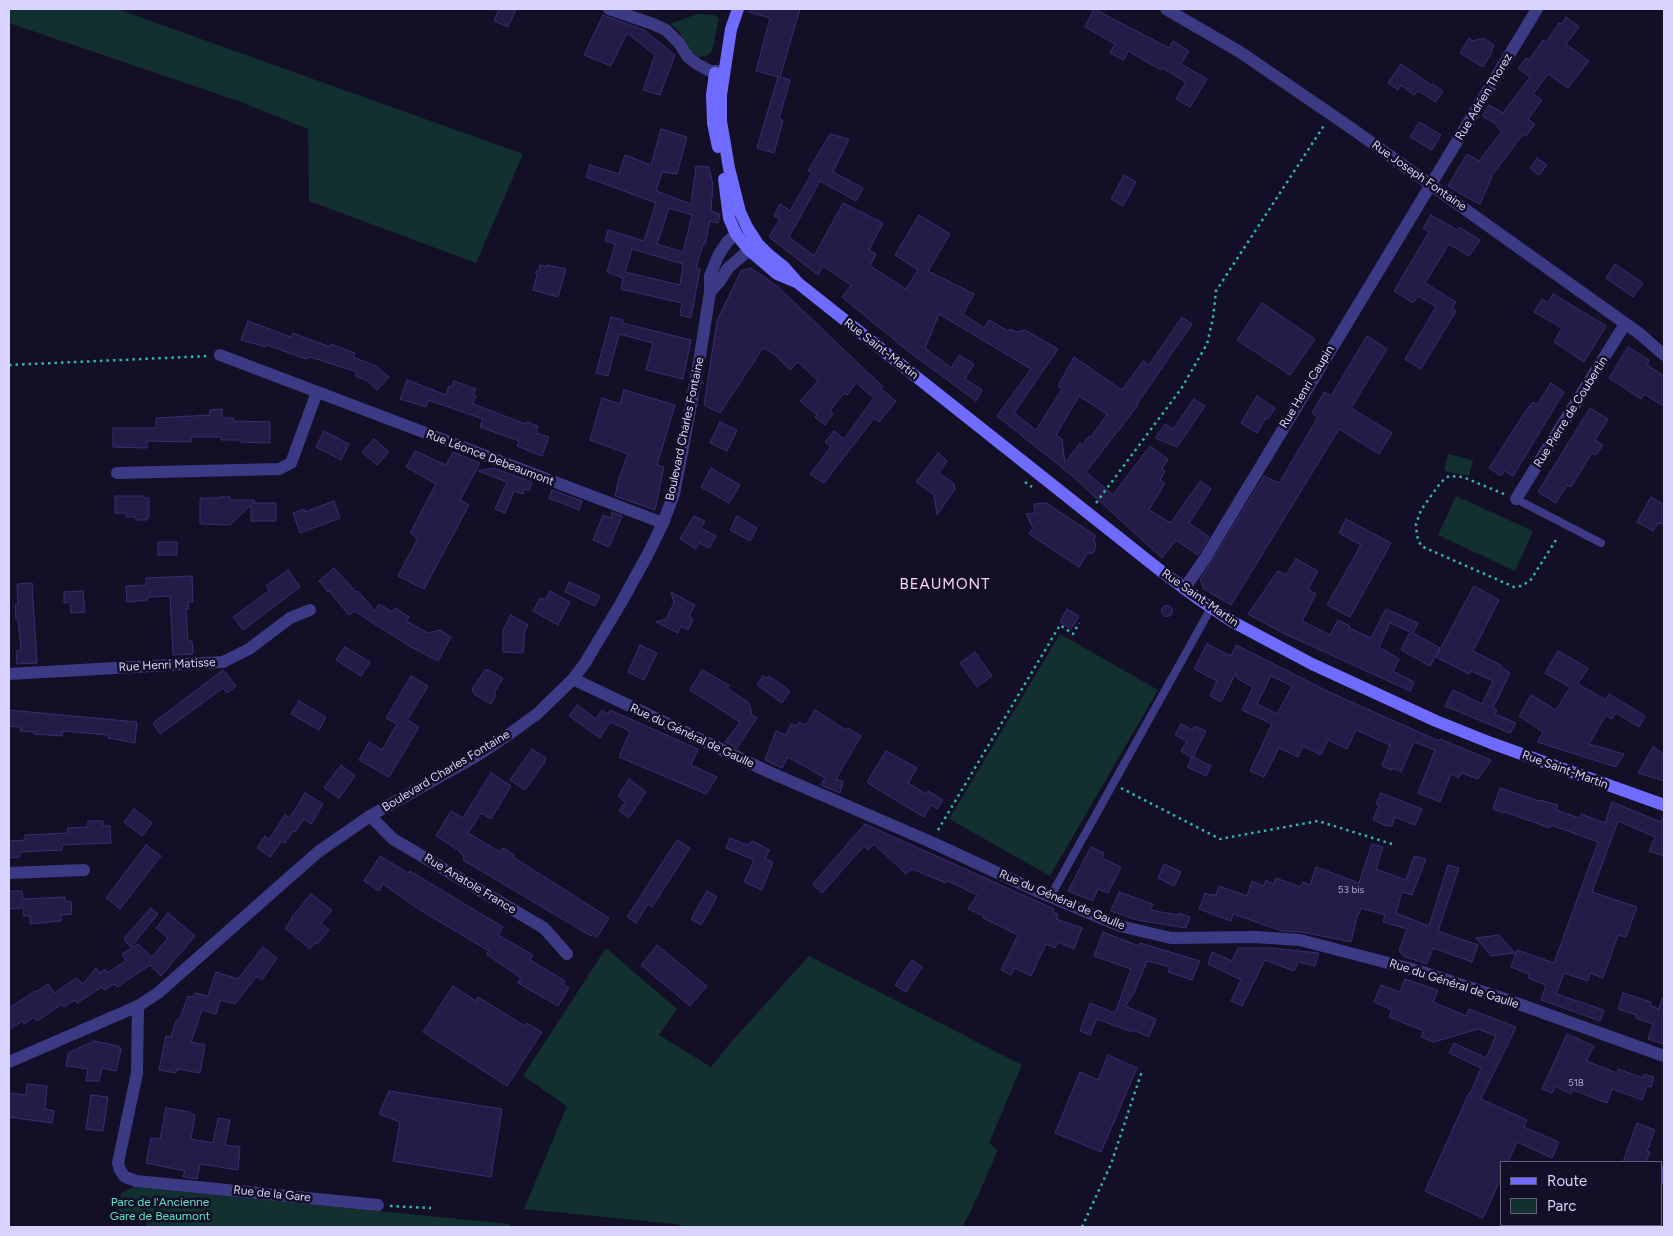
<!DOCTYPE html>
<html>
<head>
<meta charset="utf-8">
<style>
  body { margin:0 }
  #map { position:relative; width:1673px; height:1236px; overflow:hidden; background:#130f26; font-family:Figtree,sans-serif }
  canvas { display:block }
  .frame { position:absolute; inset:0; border:10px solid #d9d4ff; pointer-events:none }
  .legend { position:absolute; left:1500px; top:1161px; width:162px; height:65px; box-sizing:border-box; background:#130f26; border:1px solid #625e7d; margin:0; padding:6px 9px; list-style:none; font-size:15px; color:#d9d4ff }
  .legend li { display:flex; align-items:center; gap:10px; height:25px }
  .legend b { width:25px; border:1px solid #625e7d }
</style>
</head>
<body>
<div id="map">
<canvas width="1673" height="1236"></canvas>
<div class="frame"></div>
<ul class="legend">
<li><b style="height:6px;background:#6f6bff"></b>Route</li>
<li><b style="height:14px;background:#12302f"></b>Parc</li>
</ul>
</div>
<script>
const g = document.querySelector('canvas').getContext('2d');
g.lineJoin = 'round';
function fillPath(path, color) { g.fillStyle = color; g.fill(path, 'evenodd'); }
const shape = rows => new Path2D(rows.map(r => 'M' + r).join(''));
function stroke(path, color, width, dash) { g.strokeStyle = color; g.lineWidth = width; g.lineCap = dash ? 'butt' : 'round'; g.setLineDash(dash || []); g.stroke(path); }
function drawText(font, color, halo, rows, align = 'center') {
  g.font = font + ' Figtree,sans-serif'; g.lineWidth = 5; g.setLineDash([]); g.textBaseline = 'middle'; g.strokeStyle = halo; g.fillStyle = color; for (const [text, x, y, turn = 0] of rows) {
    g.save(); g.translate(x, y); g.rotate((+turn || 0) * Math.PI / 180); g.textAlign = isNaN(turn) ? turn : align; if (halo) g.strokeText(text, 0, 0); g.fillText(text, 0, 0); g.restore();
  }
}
const green = shape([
  [9,9,117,9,523,154,476,263,309,201,308,129,241,102,9,23],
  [697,14,714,15,719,18,712,51,708,55,700,57,691,52,678,30,670,24],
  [1448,454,1473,460,1469,476,1444,471],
  [1456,496,1533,531,1515,571,1438,535],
  [1060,634,1158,690,1050,876,949,819],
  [606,948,677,1009,659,1035,711,1067,732,1041,809,956,1022,1065,989,1143,998,1150,971,1211,962,1227,689,1227,675,1224,524,1209,567,1106,523,1076],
  [134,1187,510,1224,510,1227,146,1227,147,1224,134,1213,119,1212,121,1193]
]);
const building = shape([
  [499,9,516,9,508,27,494,21,499,9],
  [750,9,800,9,780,77,790,80,779,119,783,120,774,153,757,148,778,77,756,71,770,18,749,12,750,9],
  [1094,9,1169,48,1173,41,1189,51,1181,64,1207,79,1190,107,1176,99,1186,82,1162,68,1161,70,1128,51,1124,60,1110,53,1115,44,1085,27,1094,9],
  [603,15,644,30,675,55,660,95,643,90,655,55,627,33,611,66,584,55,603,15],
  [1566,17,1579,27,1566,44,1589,61,1568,88,1548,74,1533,94,1542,100,1528,119,1535,124,1526,136,1523,134,1493,174,1480,204,1464,196,1448,186,1461,164,1467,154,1479,161,1502,131,1497,127,1498,125,1482,116,1489,105,1503,113,1530,77,1518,68,1526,58,1529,60,1543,40,1546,42,1559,23,1562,24,1566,17],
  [1469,38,1473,41,1483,38,1494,45,1491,52,1492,52,1483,67,1460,53,1469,38],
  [1401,64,1431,85,1432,84,1443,91,1436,102,1418,91,1414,95,1401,85,1398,90,1388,83,1401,64],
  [1419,122,1441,135,1432,150,1410,137,1419,122],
  [661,129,687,137,677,174,662,172,656,191,691,204,696,166,709,167,713,185,711,211,720,214,718,223,710,221,705,244,703,244,696,268,700,269,691,318,680,315,682,303,621,289,623,278,607,272,615,244,605,241,608,230,644,241,656,203,586,177,590,165,619,174,625,155,651,165,661,129],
  [669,208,692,215,683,252,657,244,669,208],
  [632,249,683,264,680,285,625,272,632,249],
  [830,134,849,139,833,172,863,188,856,201,820,181,789,237,814,256,843,203,883,223,869,250,876,254,870,266,906,289,918,270,895,255,919,215,950,234,928,271,974,294,963,314,984,328,989,320,1008,331,1010,329,1017,332,1025,330,1058,349,1014,413,1036,430,1062,389,1058,386,1074,357,1122,390,1143,361,1149,365,1182,317,1192,324,1137,404,1138,405,1086,472,1113,495,1150,446,1168,459,1162,468,1165,471,1160,480,1165,483,1149,510,1171,523,1200,481,1211,489,1189,523,1209,537,1198,555,1176,540,1162,558,1070,474,997,416,1031,369,939,314,925,348,951,368,959,355,974,364,965,379,982,390,976,401,908,351,842,297,851,285,823,266,818,275,769,237,780,219,774,216,780,204,790,211,812,173,808,171,830,134],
  [1079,396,1107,414,1091,437,1089,436,1082,445,1080,443,1065,463,1062,439,1056,435,1079,396],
  [1537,158,1547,165,1539,175,1530,168,1537,158],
  [1124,175,1136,182,1123,206,1111,199,1124,175],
  [1431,215,1457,230,1459,227,1480,240,1469,256,1449,244,1425,283,1456,302,1452,308,1456,311,1421,369,1405,359,1436,307,1418,296,1413,303,1394,291,1429,232,1423,228,1431,215],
  [1615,264,1643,283,1633,297,1606,278,1615,264],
  [540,265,547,267,547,265,566,269,558,297,533,290,537,275,535,272,539,270,540,265],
  [751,268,778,287,883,387,881,389,896,401,879,422,874,418,824,483,810,474,831,447,825,442,834,431,844,439,874,398,856,383,847,395,844,393,830,411,833,414,825,425,815,417,817,415,800,401,818,381,798,362,790,370,774,354,763,348,720,413,704,405,717,321,741,271,751,268],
  [1553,294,1606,326,1584,362,1554,342,1562,328,1534,312,1542,299,1548,303,1553,294],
  [1262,303,1315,339,1290,375,1237,340,1262,303],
  [611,317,623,320,622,323,691,340,683,379,646,370,653,343,619,334,608,376,596,373,611,317],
  [248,321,291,337,293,333,330,347,331,344,355,353,353,357,376,366,389,377,377,390,368,381,355,376,357,372,310,357,306,359,267,345,266,347,241,340,248,321],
  [1367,336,1387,349,1351,408,1392,433,1379,454,1339,429,1231,605,1204,589,1200,580,1264,476,1279,483,1318,417,1312,413,1324,392,1331,396,1367,336],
  [1628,347,1649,360,1647,365,1664,376,1664,406,1644,394,1641,399,1609,378,1628,347],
  [407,380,446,395,449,386,452,387,454,381,476,389,473,395,476,396,473,404,526,424,527,422,538,426,536,433,549,437,542,456,517,446,519,441,480,427,483,419,428,400,426,407,400,399,407,380],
  [1551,383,1564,392,1513,476,1504,471,1501,476,1489,468,1529,406,1530,407,1533,402,1537,405,1551,383],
  [624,390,675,405,657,465,664,467,655,510,615,496,619,478,628,454,590,440,602,398,620,404,624,390],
  [1257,396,1275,408,1268,419,1266,418,1257,433,1241,423,1257,396],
  [1194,399,1205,406,1177,447,1155,438,1165,424,1173,429,1194,399],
  [1590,408,1608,419,1595,440,1603,445,1596,455,1592,453,1571,487,1567,485,1556,503,1538,492,1590,408],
  [222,409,222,418,233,418,233,421,270,422,270,443,240,442,240,440,221,440,221,437,191,437,191,442,147,441,147,448,113,447,113,428,156,428,156,418,210,415,210,410,222,409],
  [720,422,737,430,727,451,710,443,720,422],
  [324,431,349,444,341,460,316,447,324,431],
  [374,439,389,452,377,465,362,452,374,439],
  [415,451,446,465,453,452,480,463,460,500,469,505,424,589,398,576,418,538,410,533,436,484,406,467,415,451],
  [938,453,947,461,939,473,954,484,955,489,937,515,934,495,916,482,938,453],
  [494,468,532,482,529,491,524,489,523,494,514,491,505,513,495,509,507,482,478,471,494,468],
  [711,468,740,485,729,503,701,487,711,468],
  [552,490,582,501,579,510,549,498,552,490],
  [115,496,143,496,143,498,149,498,149,517,147,517,147,520,136,520,136,517,126,517,126,513,115,513,115,496],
  [219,497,230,497,230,500,255,500,253,503,276,503,276,521,251,521,251,505,230,525,200,524,200,498,219,498,219,497],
  [1651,497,1664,505,1664,524,1658,523,1653,531,1637,522,1651,497],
  [334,501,340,518,300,533,293,513,304,509,305,512,334,501],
  [1046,503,1096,536,1094,538,1096,548,1093,553,1087,554,1079,567,1029,534,1033,528,1026,514,1035,513,1034,504,1046,503],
  [612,512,622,516,609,547,593,540,603,515,611,518,612,512],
  [694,516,705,521,701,528,716,536,709,548,699,543,696,549,680,539,694,516],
  [737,516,757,528,750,541,730,530,737,516],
  [1346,519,1391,543,1350,617,1327,605,1361,545,1339,533,1346,519],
  [158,542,177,542,177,555,158,555,158,542],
  [1296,559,1318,571,1308,589,1316,594,1302,621,1330,635,1338,620,1350,626,1349,628,1371,638,1386,609,1418,623,1413,633,1440,648,1430,666,1401,650,1410,632,1390,623,1379,647,1399,659,1393,671,1414,682,1410,691,1283,633,1248,614,1278,571,1286,575,1296,559],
  [334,568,356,592,358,591,375,611,379,604,392,612,395,608,409,617,406,621,428,633,440,630,451,637,438,661,411,647,354,611,349,615,329,591,328,592,319,581,334,568],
  [288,570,300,587,243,630,233,617,269,591,266,586,288,570],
  [192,576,193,602,188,602,189,609,186,609,188,641,192,641,193,654,173,655,170,596,148,597,147,600,127,602,126,586,146,585,146,578,192,576],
  [569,582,600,596,595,606,565,592,569,582],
  [32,583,37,663,17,664,16,651,21,650,18,619,16,619,15,605,18,604,17,584,32,583],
  [1474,586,1499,600,1473,651,1501,665,1501,667,1510,673,1493,708,1497,710,1495,714,1516,723,1510,733,1445,706,1453,690,1482,704,1493,681,1471,671,1469,674,1436,657,1474,586],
  [83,591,85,612,71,613,70,602,64,603,64,592,83,591],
  [550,591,570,602,558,625,533,611,540,598,545,600,550,591],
  [671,592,695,605,689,617,693,619,688,630,681,626,678,633,656,622,666,619,674,603,671,592],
  '1161.5 611a5.5 5.5 0 1 1 11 0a5.5 5.5 0 1 1-11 0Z',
  [1067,609,1079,616,1071,629,1060,622,1067,609],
  [511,615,528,625,525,631,523,653,503,652,503,630,511,615],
  [1207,644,1231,656,1236,645,1329,692,1439,741,1440,739,1491,760,1478,779,1462,773,1459,778,1451,774,1440,802,1418,793,1435,750,1414,742,1401,772,1393,768,1392,770,1382,766,1390,745,1356,730,1347,749,1328,740,1321,755,1303,746,1298,757,1279,748,1264,777,1250,771,1272,724,1242,710,1253,687,1238,679,1236,673,1221,702,1210,696,1217,681,1194,669,1207,644],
  [1271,676,1292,686,1277,714,1257,704,1271,676],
  [640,645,657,653,644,680,628,672,640,645],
  [345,647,370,662,361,676,336,660,345,647],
  [1558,651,1588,668,1578,684,1606,700,1609,694,1645,716,1639,727,1616,713,1612,719,1606,715,1589,744,1624,754,1616,767,1537,742,1543,732,1519,716,1531,695,1556,710,1570,687,1545,673,1558,651],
  [975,652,992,676,977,687,960,663,975,652],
  [223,670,236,686,227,693,223,688,160,734,153,723,223,670],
  [485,670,489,670,503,678,494,693,496,695,491,704,474,694,472,689,485,670],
  [702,670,729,685,727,688,749,703,752,715,757,718,737,748,725,742,740,722,690,690,702,670],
  [411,676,428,686,407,720,419,727,389,777,359,760,369,742,382,750,397,724,386,718,411,676],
  [763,676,767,678,769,676,790,691,782,703,757,685,763,676],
  [299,701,326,717,319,730,291,714,299,701],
  [577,705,596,719,602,710,608,714,610,710,698,749,691,765,717,777,706,794,619,757,630,731,610,722,600,738,569,716,577,705],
  [9,710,137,722,135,743,108,738,109,735,63,731,62,736,34,734,34,732,20,731,21,727,9,726,9,710],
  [815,710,846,730,848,728,861,736,836,779,843,782,840,793,821,785,825,778,788,757,782,768,765,760,776,731,786,735,791,724,796,726,799,722,806,725,815,710],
  [1181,724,1193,730,1194,726,1206,731,1193,757,1211,766,1206,776,1187,767,1192,758,1181,751,1187,741,1175,735,1181,724],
  [1653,747,1664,754,1664,781,1638,773,1653,747],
  [532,749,546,758,544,761,545,762,525,790,510,780,532,749],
  [886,751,917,768,908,783,926,794,928,791,943,800,937,809,931,805,924,817,882,792,867,782,886,751],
  [341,765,355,776,339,798,324,788,341,765],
  [491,773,511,786,491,819,481,813,468,833,500,852,503,848,514,855,513,857,609,918,597,937,593,934,591,936,463,860,464,856,460,853,461,852,436,836,451,811,463,818,491,773],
  [629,779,646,792,629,818,619,811,625,802,618,796,629,779],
  [1500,788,1539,801,1540,800,1558,805,1556,810,1579,818,1581,814,1605,823,1612,802,1661,822,1664,815,1664,856,1649,851,1655,837,1618,821,1592,892,1637,907,1633,918,1626,937,1618,935,1603,978,1590,973,1588,981,1564,973,1556,994,1604,1010,1600,1021,1541,1000,1546,985,1528,978,1529,974,1511,967,1517,950,1554,963,1598,842,1551,825,1550,828,1505,812,1504,813,1493,809,1500,788],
  [305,793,323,804,311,824,304,819,295,832,293,831,285,843,282,841,270,857,257,848,265,836,269,839,285,815,290,818,305,793],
  [1381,793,1422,809,1415,825,1395,817,1392,826,1387,826,1373,820,1379,805,1376,804,1381,793],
  [134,809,152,823,142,836,124,822,134,809],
  [88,821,103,821,103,826,110,826,111,843,62,845,62,850,20,852,20,857,9,858,9,841,25,840,25,835,68,833,67,828,88,827,88,821],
  [865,824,1054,909,1053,912,1058,914,1056,919,1082,928,1074,949,1058,942,1055,948,1046,944,1031,976,1015,968,1011,975,1001,970,1018,935,983,918,984,916,968,909,977,895,948,881,946,883,912,869,906,874,874,844,868,850,864,846,822,893,813,885,817,879,865,824],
  [730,838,747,845,753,841,769,850,765,859,773,862,762,890,744,882,754,860,726,848,730,838],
  [677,840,690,848,652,907,648,904,636,923,627,917,677,840],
  [1372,844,1383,847,1376,869,1406,880,1414,856,1426,859,1412,895,1402,892,1396,913,1429,926,1448,865,1459,868,1438,931,1478,945,1472,962,1433,948,1427,964,1403,956,1399,950,1407,929,1383,922,1385,915,1361,908,1359,914,1358,913,1351,942,1302,932,1282,931,1233,914,1231,921,1199,909,1205,893,1213,896,1213,894,1216,895,1219,886,1247,896,1252,881,1264,886,1266,880,1274,884,1276,878,1300,887,1303,882,1310,885,1316,867,1359,883,1372,844],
  [146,845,161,856,120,909,106,898,146,845],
  [1091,847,1104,853,1102,858,1121,867,1108,893,1098,889,1093,901,1068,891,1091,847],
  [380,856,408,873,410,871,503,927,498,935,533,955,530,960,565,981,563,984,569,988,558,1006,518,983,521,978,486,954,489,951,420,910,383,884,379,891,364,881,380,856],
  [1164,864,1181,872,1174,886,1158,878,1164,864],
  [9,891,22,891,23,899,65,897,65,902,71,901,72,914,61,915,61,921,30,924,30,916,24,916,23,908,9,909,9,891],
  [707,891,717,897,701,925,691,919,707,891],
  [1119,892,1153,904,1150,910,1178,915,1179,913,1190,917,1186,928,1137,920,1111,911,1119,892],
  [311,894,332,910,321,923,329,930,317,944,315,942,310,949,285,928,292,919,291,918,311,894],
  [151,908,158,914,131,947,125,941,125,937,151,908],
  [168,913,195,936,161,976,150,965,117,987,114,984,104,990,102,987,77,1003,75,1000,64,1007,62,1004,37,1021,34,1017,24,1024,22,1021,9,1030,9,1008,35,991,36,992,48,984,55,993,76,978,83,984,96,968,100,973,105,969,107,973,126,961,122,954,138,944,152,957,168,938,156,928,168,913],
  [1103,932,1139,946,1140,943,1200,961,1192,980,1168,972,1170,967,1147,961,1134,993,1125,1006,1156,1019,1149,1037,1133,1030,1132,1032,1097,1019,1090,1035,1080,1031,1090,1003,1115,1013,1131,969,1094,956,1103,932],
  [1499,935,1515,953,1491,956,1476,938,1499,935],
  [657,945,707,986,690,1006,641,965,657,945],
  [263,947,277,958,262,980,257,976,235,1004,220,1000,216,1014,202,1010,191,1042,205,1045,200,1073,177,1069,176,1073,159,1070,166,1036,171,1037,176,1021,180,1018,188,996,193,997,195,993,208,996,216,972,238,979,263,947],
  [1238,948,1271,948,1319,953,1315,966,1298,962,1294,971,1265,960,1242,1006,1231,1001,1241,980,1208,964,1212,952,1232,961,1238,948],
  [912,960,922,967,906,992,895,985,912,960],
  [1405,979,1438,990,1433,1002,1466,1016,1469,1009,1516,1027,1481,1099,1527,1120,1524,1127,1559,1142,1552,1158,1517,1142,1508,1162,1502,1162,1502,1176,1483,1218,1425,1191,1469,1093,1470,1094,1481,1068,1449,1053,1454,1043,1486,1058,1496,1036,1478,1029,1434,1042,1421,1037,1424,1031,1389,1017,1392,1010,1374,1002,1381,985,1400,992,1405,979],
  [453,986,476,1001,478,997,525,1026,527,1023,542,1032,507,1086,423,1032,453,986],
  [1623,993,1651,1002,1650,1005,1659,1009,1662,998,1664,998,1664,1044,1648,1039,1653,1024,1636,1018,1636,1015,1618,1009,1623,993],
  [1567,1034,1594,1046,1586,1061,1617,1073,1618,1069,1643,1078,1644,1074,1654,1077,1651,1087,1647,1086,1642,1100,1612,1089,1607,1103,1573,1090,1571,1094,1555,1086,1552,1093,1542,1089,1567,1034],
  [94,1041,119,1046,121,1050,116,1071,102,1068,99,1081,86,1081,88,1069,66,1066,68,1053,94,1041],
  [1108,1055,1137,1068,1101,1152,1055,1133,1080,1072,1098,1080,1108,1055],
  [27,1084,47,1086,45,1109,54,1111,52,1123,9,1117,9,1093,26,1095,27,1084],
  [389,1091,502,1109,491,1177,393,1161,400,1122,379,1114,389,1091],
  [91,1095,108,1097,103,1131,86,1129,91,1095],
  [166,1108,190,1112,190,1114,195,1115,191,1139,213,1143,218,1118,230,1120,225,1145,240,1147,238,1170,200,1164,197,1179,183,1177,185,1171,146,1163,151,1138,160,1139,166,1108],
  [1637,1123,1655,1130,1647,1151,1650,1152,1646,1162,1623,1162,1637,1123]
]);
const path = shape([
  [9,365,209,356],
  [1025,482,1032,487],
  [1504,494,1463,477,1449,476,1441,482,1421,510,1416,524,1417,536,1421,546,1514,587,1521,586,1530,581,1556,540],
  [1096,503,1181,389,1207,344,1213,318,1216,291,1325,124],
  [1121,788,1220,839,1318,821,1392,844],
  [938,830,1060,625,1073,634,1079,623],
  [390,1206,431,1208],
  [1082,1227,1111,1164,1142,1071]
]);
const service = shape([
  [1516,499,1601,543],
  [1050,897,1211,608]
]);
const minor = shape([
  [609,9,653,24,666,30,679,43,688,57,697,64,710,71,724,71],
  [1166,9,1240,52,1351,128,1640,334,1664,355],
  [220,355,663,523],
  [117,473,279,469,291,463,317,392],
  [1516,499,1625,324],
  [1184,589,1204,560,1537,9],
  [9,674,223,662,249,649,290,618,310,610],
  [573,679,769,772,931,842,1039,892,1120,926,1171,938,1255,937,1300,940,1419,971,1502,998,1664,1056],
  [370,816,393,839,544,928,567,954],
  [9,873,84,870],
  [138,1006,137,1073,118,1163,120,1170,125,1177,136,1181,378,1205],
  [1662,1178,1664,1172],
  [1642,1227,1643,1225]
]);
const tertiary = shape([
  [710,292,720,281,728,268,749,250,751,243],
  [9,1062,138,1006,158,993,318,852,370,816,478,755,508,735,537,714,573,679,585,663,621,603,649,552,663,523,674,494,681,458,699,362,710,292,710,276,718,256,727,242,736,234,741,234,746,237]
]);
const secondary = shape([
  [738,9,731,29,721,95,721,121,729,168,740,212,747,227,758,244,769,255,784,267,798,283,1161,571,1197,598,1233,622,1312,664,1436,721,1491,743,1664,805],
  [715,73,712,95,713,123,718,147],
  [724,179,729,218,736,234,749,250,777,274,796,282]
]);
const numberNames = [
  ["53 bis",1351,890],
  ["518",1576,1083]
];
const streetNames = [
  ["Rue Adrien Thorez",1484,97,-59],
  ["Rue Joseph Fontaine",1419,176,35],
  ["Rue Saint-Martin",881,349,38],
  ["Rue Henri Caupin",1307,387,-59],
  ["Rue Pierre de Coubertin",1571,412,-58],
  ["Boulevard Charles Fontaine",685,429,-78],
  ["Rue Léonce Debeaumont",490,458,21],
  ["Rue Saint-Martin",1200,598,35],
  ["Rue Henri Matisse",167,665,-3],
  ["Rue du Général de Gaulle",692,736,25],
  ["Rue Saint-Martin",1565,770,20],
  ["Boulevard Charles Fontaine",446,771,-31],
  ["Rue Anatole France",470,884,31],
  ["Rue du Général de Gaulle",1062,900,23],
  ["Rue du Général de Gaulle",1454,984,18],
  ["Rue de la Gare",272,1194,6]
];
const parkNames = [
  ["Parc de l'Ancienne",160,1202],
  ["Gare de Beaumont",160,1216]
];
const quarterNames = [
  ["BEAUMONT",945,585]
];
fillPath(green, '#12302f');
fillPath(building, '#241b47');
stroke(building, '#3b2d73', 1);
stroke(path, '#2fb8b0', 2.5, [2.5, 4]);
stroke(service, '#3d3a85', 8);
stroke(minor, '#3d3a85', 12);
stroke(tertiary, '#3d3a85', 12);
stroke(secondary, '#6f6bff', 12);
drawText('10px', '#aca6d1', null, numberNames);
drawText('12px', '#d9d4ff', '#130f26', streetNames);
drawText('12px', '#5fe0c0', '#130f26', parkNames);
g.letterSpacing = '1px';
drawText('15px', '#ffd6f0', '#130f26', quarterNames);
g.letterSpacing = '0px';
</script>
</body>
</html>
